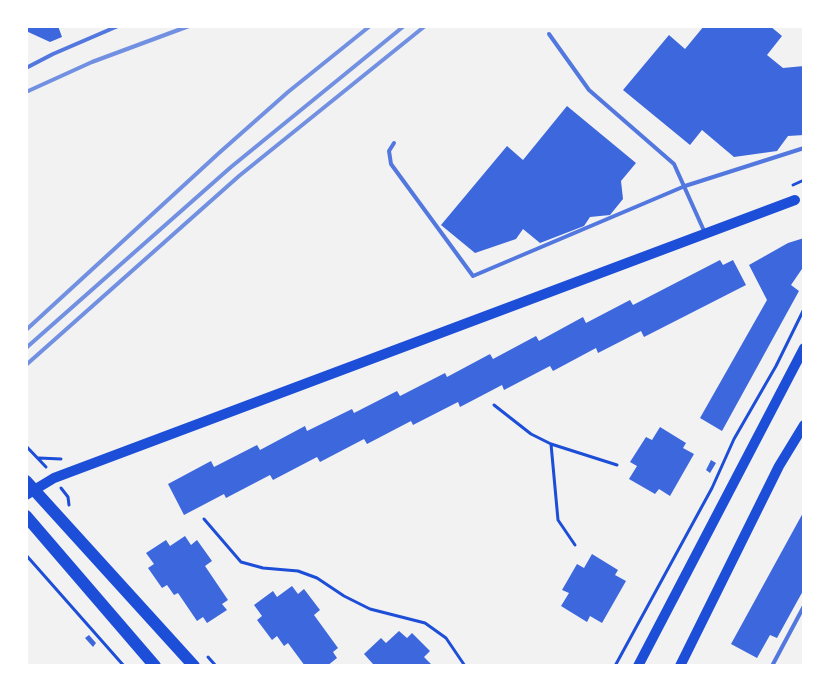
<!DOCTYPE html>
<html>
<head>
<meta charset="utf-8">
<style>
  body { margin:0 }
  #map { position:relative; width:830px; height:692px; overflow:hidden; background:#f2f2f2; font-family:"Varela Round",sans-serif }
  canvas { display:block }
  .frame { position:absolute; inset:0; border:28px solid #fff; pointer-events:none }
</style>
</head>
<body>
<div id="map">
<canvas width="830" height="692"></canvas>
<div class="frame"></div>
</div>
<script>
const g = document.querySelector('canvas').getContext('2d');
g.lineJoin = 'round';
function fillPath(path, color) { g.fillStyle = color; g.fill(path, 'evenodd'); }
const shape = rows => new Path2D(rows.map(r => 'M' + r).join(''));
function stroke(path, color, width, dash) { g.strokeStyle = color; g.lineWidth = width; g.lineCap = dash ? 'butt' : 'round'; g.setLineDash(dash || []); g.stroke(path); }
const building = shape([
  [26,26,58,26,62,37,50,42,26,31],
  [704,26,770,26,782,36,767,55,783,68,804,66,804,135,788,136,777,151,734,157,702,130,690,145,623,90,669,35,685,49],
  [567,106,636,163,621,181,623,199,610,215,590,217,584,226,540,243,523,229,516,239,475,253,441,225,507,146,523,160],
  [804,238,804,266,791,285,799,291,722,431,700,418,767,300,749,265,788,243],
  [720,260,723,265,733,260,746,285,644,337,641,331,598,353,596,348,553,371,550,366,504,390,502,385,460,407,458,402,413,425,411,421,367,444,364,439,320,462,317,457,273,480,270,475,226,498,224,494,184,515,168,484,211,461,214,467,257,445,260,450,305,426,307,431,352,409,354,413,397,391,400,396,445,373,447,377,490,354,493,359,536,336,539,341,583,317,586,323,630,300,633,305],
  [660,427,686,443,683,448,694,454,670,496,659,489,655,494,629,479,637,466,630,462,646,437,652,440],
  [711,460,716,463,710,473,706,470],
  [804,511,804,589,777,638,770,635,757,658,731,644],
  [185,536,191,545,197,540,212,561,205,566,228,600,222,604,227,610,207,623,203,617,197,621,178,593,174,595,167,585,162,588,148,568,154,564,146,553,166,540,170,546],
  [592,554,618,570,615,575,626,581,602,623,590,616,587,622,561,606,569,593,562,590,577,564,584,568],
  [292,586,298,594,304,589,320,610,314,615,338,648,333,652,337,658,327,666,305,666,288,643,284,646,277,636,272,640,257,620,262,616,254,605,273,591,277,597],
  [399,631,407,638,412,633,430,651,424,657,433,666,372,666,373,664,364,654,381,638,386,643],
  [89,635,96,643,93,647,85,638]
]);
const path = shape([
  [793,185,804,180],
  [494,405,531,434,551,444,617,465],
  [551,444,558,520,575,545],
  [26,446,46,467],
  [39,458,61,459],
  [61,488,68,497,69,505],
  [204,519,241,562,263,568,298,571,317,578,344,596,370,609,425,623,446,638,465,666],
  [26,555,124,666],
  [208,657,216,666],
  [615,666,712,488,734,439,776,366,804,309]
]);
const service = shape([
  [549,34,589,90,674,164,705,233],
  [26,68,53,54,118,26],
  [394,143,389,151,391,164,473,276,685,186,804,148],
  [772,666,804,606]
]);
const secondary = shape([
  [26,495,54,478,795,200],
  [638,666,804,348],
  [680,666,779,466,804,425]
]);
const primary = shape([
  [26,481,194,666],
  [26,516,155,666]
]);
const rail = shape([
  [26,92,92,62,189,26],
  [26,330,219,153,288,92,370,26],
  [26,348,231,167,404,26],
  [26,365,239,176,425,26]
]);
fillPath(building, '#3d67dc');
stroke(path, '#1d4ed8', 3);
stroke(service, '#5277de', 4);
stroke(secondary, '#1d4ed8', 10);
stroke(primary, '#1d4ed8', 12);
stroke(rail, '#7290e2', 4);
</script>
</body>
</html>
